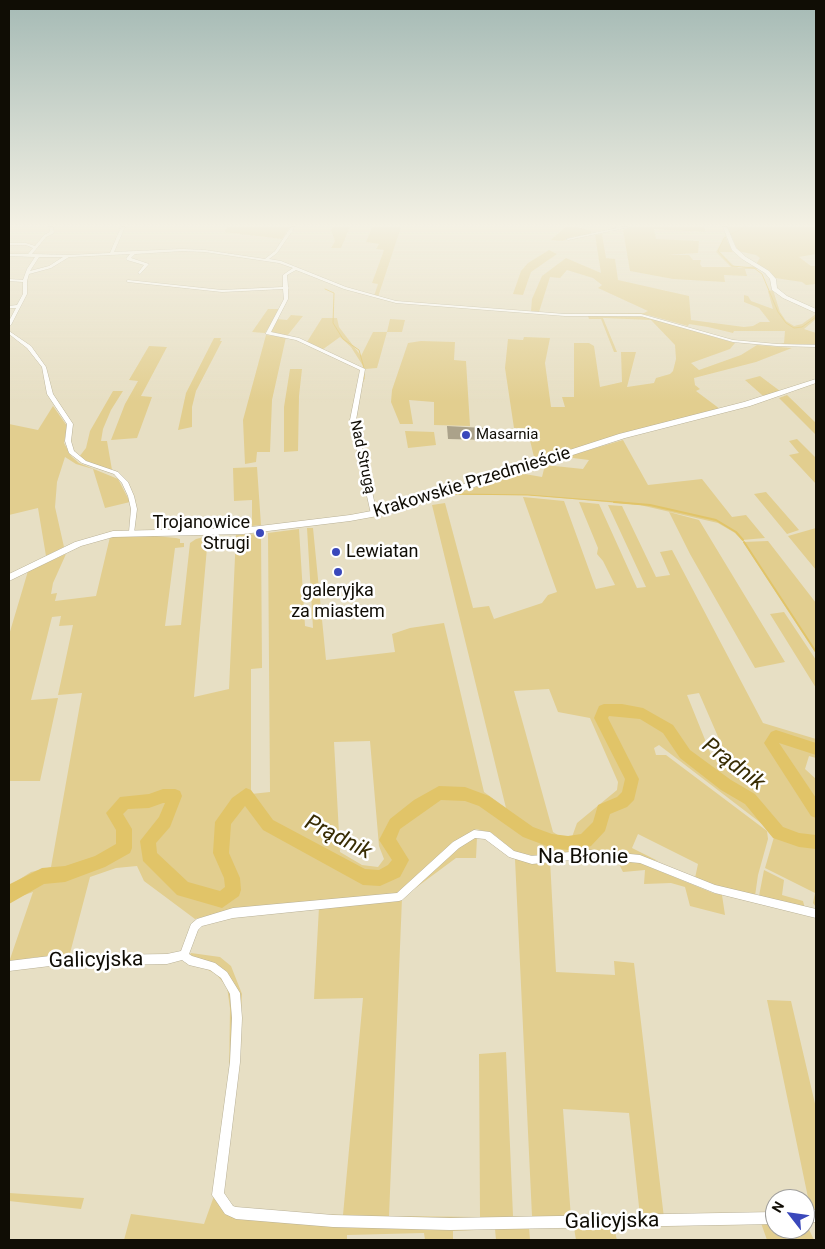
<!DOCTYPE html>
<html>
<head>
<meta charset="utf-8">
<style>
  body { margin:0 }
  #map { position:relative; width:825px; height:1249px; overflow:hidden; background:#e7dfc4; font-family:Roboto,sans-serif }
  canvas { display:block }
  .frame { position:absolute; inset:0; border:10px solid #100d05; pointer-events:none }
  .north { position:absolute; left:765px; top:1189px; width:50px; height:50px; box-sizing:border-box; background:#fff; border:1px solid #9f9e9b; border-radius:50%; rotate:300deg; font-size:14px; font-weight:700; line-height:20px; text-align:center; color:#100d05 }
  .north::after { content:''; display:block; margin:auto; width:18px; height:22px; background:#3a48bb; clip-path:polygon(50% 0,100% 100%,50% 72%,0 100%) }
</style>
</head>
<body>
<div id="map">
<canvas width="825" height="1249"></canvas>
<div class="frame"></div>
<div class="north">N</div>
</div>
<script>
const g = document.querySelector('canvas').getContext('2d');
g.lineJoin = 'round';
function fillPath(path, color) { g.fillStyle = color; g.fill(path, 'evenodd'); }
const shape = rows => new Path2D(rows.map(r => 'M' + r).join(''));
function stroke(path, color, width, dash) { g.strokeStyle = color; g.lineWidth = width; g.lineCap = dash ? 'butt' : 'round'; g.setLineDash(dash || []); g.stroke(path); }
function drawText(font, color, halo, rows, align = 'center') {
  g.font = font + ' Roboto,sans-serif'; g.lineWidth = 5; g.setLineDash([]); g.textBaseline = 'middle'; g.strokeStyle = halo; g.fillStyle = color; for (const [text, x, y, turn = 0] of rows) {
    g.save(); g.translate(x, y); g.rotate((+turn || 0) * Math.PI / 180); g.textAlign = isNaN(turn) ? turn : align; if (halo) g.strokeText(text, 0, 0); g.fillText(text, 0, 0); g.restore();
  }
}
const green = shape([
  [227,227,290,227,282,239,224,232],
  [333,227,350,227,341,248,331,248,335,241,331,230],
  [372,227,401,227,378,297,374,296,378,284,372,283,384,250,376,249,379,244,366,242],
  [565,227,578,227,591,231,591,234,571,237,563,241,551,240],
  [630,227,704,227,706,232,654,229,656,239,699,241,698,253,667,255,689,255,693,260,701,260,700,264,702,267,731,267,716,252,725,236,733,252,720,252,733,265,739,268,755,266,761,269,745,269,747,276,724,275,725,282,673,279,630,271,623,230],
  [727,227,816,227,816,254,799,257,811,266,816,266,816,284,806,285,802,282,775,278,756,264,760,258,756,255,738,251],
  [602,234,606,258,615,259,618,280,689,296,691,320,744,327,753,326,760,322,770,322,759,308,744,302,744,295,748,296,751,301,773,309,768,291,773,290,780,312,786,321,794,326,802,324,816,314,816,319,804,329,816,333,816,344,780,344,784,343,785,331,734,331,733,333,708,327,689,324,688,326,648,315,588,314,644,313,648,311,598,288,602,285,593,278,567,270,560,278,550,277,539,312,531,311,532,299,542,276,566,258,601,273,595,235],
  [549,250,557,254,531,272,523,295,513,294,521,271,528,263],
  [268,309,281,309,265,333,252,332],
  [291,315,303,316,287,336,271,333,269,332,277,319,287,320],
  [588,316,646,317,735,343,730,349,691,363,699,370,741,355,757,345,792,348,756,362,694,378,695,385,700,389,696,391,720,409,639,429,535,461,527,428,514,428,505,368,508,339,523,340,524,337,550,338,545,363,551,407,565,407,562,397,574,397,574,343,589,343,594,346,600,387,622,382,621,352,636,352,627,387,654,383,656,378,670,374,673,371,676,359,675,345,651,320,603,318,617,352,614,352,601,319,589,319],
  [322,318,337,318,339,327,361,356,373,332,387,332,390,319,405,320,402,332,387,332,377,368,365,369,351,347,340,337,322,350,307,342],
  [266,335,286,337,272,400,270,452,257,452,256,462,245,464,243,420],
  [214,338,221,338,220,341,222,341,196,391,192,407,192,427,178,430,186,393],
  [421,341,455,342,454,360,466,361,470,426,434,425,434,402,409,400,413,424,400,424,391,402,392,390,408,343],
  [149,346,167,347,141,396,152,397,137,438,111,440,125,404,138,381,129,380],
  [290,369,302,369,299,396,298,451,284,452,284,407],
  [760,376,780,391,767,397,762,395,745,380],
  [113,391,123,391,111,410,103,429,101,441,107,441,112,470,94,465,79,457,86,448,90,431],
  [787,395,816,423,816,435,779,398],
  [53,406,67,426,64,443,71,456,79,463,118,479,130,502,105,508,93,469,76,464,65,457,57,482,55,507,64,547,46,556,38,508,9,515,9,424,38,430],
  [405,431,434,432,436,445,408,448],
  [797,439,816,458,816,484,789,455,799,453,789,441],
  [623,440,648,485,702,479,732,517,746,515,765,538,742,540,735,533,718,523,640,505,528,495,452,495,519,473,542,477,545,465,583,469,589,460,565,457],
  [257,467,261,525,252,526,252,500,234,501,233,468],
  [766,492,793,523,799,530,787,534,754,494],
  [523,497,564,501,596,589,615,585,603,561,597,554,598,548,579,502,599,504,637,588,646,587,608,505,622,506,656,577,670,575,660,552,672,550,763,723,816,739,816,758,809,756,805,769,816,779,816,907,813,903,815,893,765,868,774,837,770,830,659,745,654,748,656,755,666,755,767,831,768,839,758,875,755,896,713,885,695,878,698,864,638,834,632,848,658,861,629,854,530,855,515,852,492,833,476,829,452,843,399,894,231,910,195,919,144,881,137,866,116,868,90,877,69,957,36,957,9,962,33,892,13,899,9,904,9,886,31,872,51,867,82,693,58,695,73,625,59,626,61,616,52,617,31,700,58,698,40,781,9,781,9,635,28,571,66,554,53,583,51,594,57,593,55,601,96,596,110,537,143,535,176,538,180,539,180,543,184,543,184,547,175,548,165,626,181,625,190,543,196,539,208,536,194,697,229,689,236,535,261,534,262,668,251,669,251,794,270,792,268,533,299,529,305,626,313,628,307,528,313,528,326,660,395,652,392,634,410,628,444,623,484,792,506,808,432,505,445,503,473,608,489,606,494,619,542,603,548,595,557,592],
  [549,689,558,712,590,718,618,782,617,790,577,823,572,837,561,837,553,832,514,691],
  [699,693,733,771,712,757,687,695],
  [370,741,379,846,384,859,378,867,362,865,340,852,334,742],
  [669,512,699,520,785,662,755,668,690,554],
  [816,528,816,570,788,536],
  [768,541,816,603,816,653,743,542],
  [784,612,816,660,816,688,770,614],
  [477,837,476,858,456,858,402,898,389,1216,480,1217,479,1054,506,1052,513,1216,532,1216,515,859,550,860,556,972,615,975,614,961,634,963,664,1218,640,1216,629,1113,563,1109,571,1218,575,1228,614,1228,617,1240,576,1240,574,1228,529,1227,530,1240,496,1240,495,1229,453,1231,453,1240,425,1240,424,1233,347,1235,347,1240,124,1240,131,1214,204,1224,214,1196,229,1079,230,1008,227,987,216,974,202,967,185,963,191,953,220,957,231,966,242,994,238,1053,222,1192,228,1206,241,1212,343,1215,363,998,314,999,319,907,391,901,457,846],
  [617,860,640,863,713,893,722,895,725,915,690,906,685,887,671,883,644,884,645,870,623,872],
  [764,870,784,880,782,895,803,901,805,909,759,896],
  [767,1000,791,1001,816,1108,816,1211,811,1212],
  [9,1193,84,1198,81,1209,9,1201],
  [805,1221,814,1240,767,1240,761,1223,775,1222,775,1229,805,1229]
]);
const streamFar1 = shape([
  [745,227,724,238,718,251,732,266,754,268,762,274,778,312,786,323,794,328,802,327,816,317],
  [325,289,334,293,333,323,343,339,359,350,364,368],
  [364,372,364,379],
  [361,388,363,381],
  [455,494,528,495,629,503]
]);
const stream = shape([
  [614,502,650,505,716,520,736,532,743,540],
  [744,542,816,652]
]);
const river = shape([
  [604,704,622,704,643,708,673,725,690,750,731,780,755,794,783,827,799,833,816,835,816,849,799,847,773,838,745,804,721,790,680,758,663,733,640,719,609,716,608,718,639,779,634,800,627,807,610,814,605,831,591,846,585,848,568,850,552,848,523,837,479,806,465,801,441,800,400,829,396,839,409,860,400,877,380,886,363,885,263,830,245,806,231,824,229,853,240,878,241,890,239,896,222,908,177,895,143,861,140,841,159,817,165,803,163,803,149,808,128,809,123,814,132,829,132,848,130,853,105,867,65,882,44,884,9,904,10,884,42,868,65,866,95,856,116,844,116,830,106,813,120,797,149,794,163,789,175,789,180,791,182,796,170,827,156,843,157,853,188,882,220,891,225,887,224,878,213,853,215,822,232,798,246,788,251,790,273,820,365,869,379,870,388,865,392,860,379,840,390,819,414,800,439,786,465,787,489,796,533,827,552,834,568,836,581,834,593,822,598,805,617,797,622,792,625,779,594,718,599,706,604,704],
  [776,730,816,743,816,755,779,743,816,798,816,818,811,816,764,743,771,732,776,730]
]);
const building = shape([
  [447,426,484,428,486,440,448,439]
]);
const minor = shape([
  [49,227,53,227,54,233,46,237,32,254,69,255,110,253,121,227,125,227,114,252,182,249,205,250,265,259,275,251,291,227,295,227,277,253,269,259,281,261,346,287,396,301,565,314,641,314,733,340,777,344,816,345,816,347,777,346,733,342,641,316,565,316,396,303,344,289,296,270,287,275,288,287,289,288,288,289,288,299,271,332,299,338,365,369,356,420,377,514,374,516,371,514,350,420,360,370,296,340,266,334,266,333,284,299,283,289,222,292,128,282,126,281,128,280,222,290,283,287,283,275,293,268,279,263,205,252,182,251,135,254,131,258,149,264,140,274,138,273,144,265,127,260,126,259,130,254,69,257,51,268,29,274,27,281,27,294,11,325,9,326,9,321,16,308,9,308,9,306,17,305,23,294,23,282,9,281,9,279,23,280,27,269,35,257,9,256,9,254,28,254,33,248,26,245,9,245,9,243,26,243,35,246,44,235,50,232,49,227],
  [39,257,63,257,49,266,30,271,39,257],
  [621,227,630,227,568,240,566,239,621,227],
  [9,331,31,346,46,367,53,394,73,424,71,441,74,451,86,461,118,472,128,482,134,496,137,509,134,533,132,534,129,532,131,509,128,496,122,483,114,474,82,463,69,453,65,441,67,424,47,394,42,367,27,348,9,334,9,331],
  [474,830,490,832,514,851,532,856,589,850,640,855,715,885,816,909,816,918,715,893,640,863,589,858,532,864,509,857,485,839,475,838,459,848,402,900,399,901,233,918,202,926,198,930,189,954,192,956,215,963,227,972,240,993,242,1018,240,1062,224,1193,233,1206,236,1207,333,1215,450,1218,775,1212,775,1224,450,1230,333,1227,236,1219,225,1214,212,1195,230,1062,232,1018,230,994,221,978,210,970,189,965,182,960,167,964,50,966,9,971,9,961,50,956,167,954,181,951,191,924,197,919,233,908,397,893,453,842,474,830],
  [805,1210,816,1210,816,1222,805,1222,805,1210]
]);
const tertiary = shape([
  [723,227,727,227,736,248,746,257,769,271,776,279,777,288,787,296,816,309,816,313,783,298,772,290,770,279,765,273,742,259,732,250,723,227]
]);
const secondary = shape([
  [816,379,816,383,750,406,625,438,394,513,350,521,243,534,113,537,81,546,9,581,9,574,75,542,113,531,243,528,350,515,393,507,619,434,744,402,816,379]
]);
const markers = [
  [466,435,5,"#3a48bb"],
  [260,533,5,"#3a48bb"],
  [336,552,5,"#3a48bb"],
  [338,572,5,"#3a48bb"]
];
const farPoinames = [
  ["Masarnia",476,435]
];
const farStreetnames = [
  ["Nad Strugą",362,457,78]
];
const streetNames = [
  ["Krakowskie Przedmieście",472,483,-17]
];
const poiNames = [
  ["Trojanowice",250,523],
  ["Strugi",250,544],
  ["Lewiatan",346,552,"left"],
  ["galeryjka",338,591,"center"],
  ["za miastem",338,612,"center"]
];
const nearStreetnames = [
  ["Na Błonie",583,858],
  ["Galicyjska",96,961,-1],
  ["Galicyjska",612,1222,-1]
];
const nearWaternames = [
  ["Prądnik",733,765,37],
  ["Prądnik",338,838,27]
];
fillPath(green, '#e2ce8f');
stroke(streamFar1, '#e1c468', 1);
stroke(stream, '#e1c468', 2);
fillPath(river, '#e1c468');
fillPath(building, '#aba28a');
stroke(minor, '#b9b197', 1);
stroke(tertiary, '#b9b197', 1);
stroke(secondary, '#b9b197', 1);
fillPath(minor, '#fff');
fillPath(tertiary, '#fff');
fillPath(secondary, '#fff');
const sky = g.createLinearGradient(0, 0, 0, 402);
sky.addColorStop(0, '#a5bab5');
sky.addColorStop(0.56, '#f4f1e4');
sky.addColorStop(1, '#f4f1e400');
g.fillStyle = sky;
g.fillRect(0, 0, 825, 402);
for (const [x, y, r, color] of markers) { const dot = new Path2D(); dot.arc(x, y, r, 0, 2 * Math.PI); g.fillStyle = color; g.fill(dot); stroke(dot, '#fff', 2); }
drawText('15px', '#100d05', '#fff', farPoinames, 'left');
drawText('15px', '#100d05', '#fff', farStreetnames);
drawText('18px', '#100d05', '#fff', streetNames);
drawText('18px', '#100d05', '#fff', poiNames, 'right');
drawText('21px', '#100d05', '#fff', nearStreetnames);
drawText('italic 22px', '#382c03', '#fff', nearWaternames);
</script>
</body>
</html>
